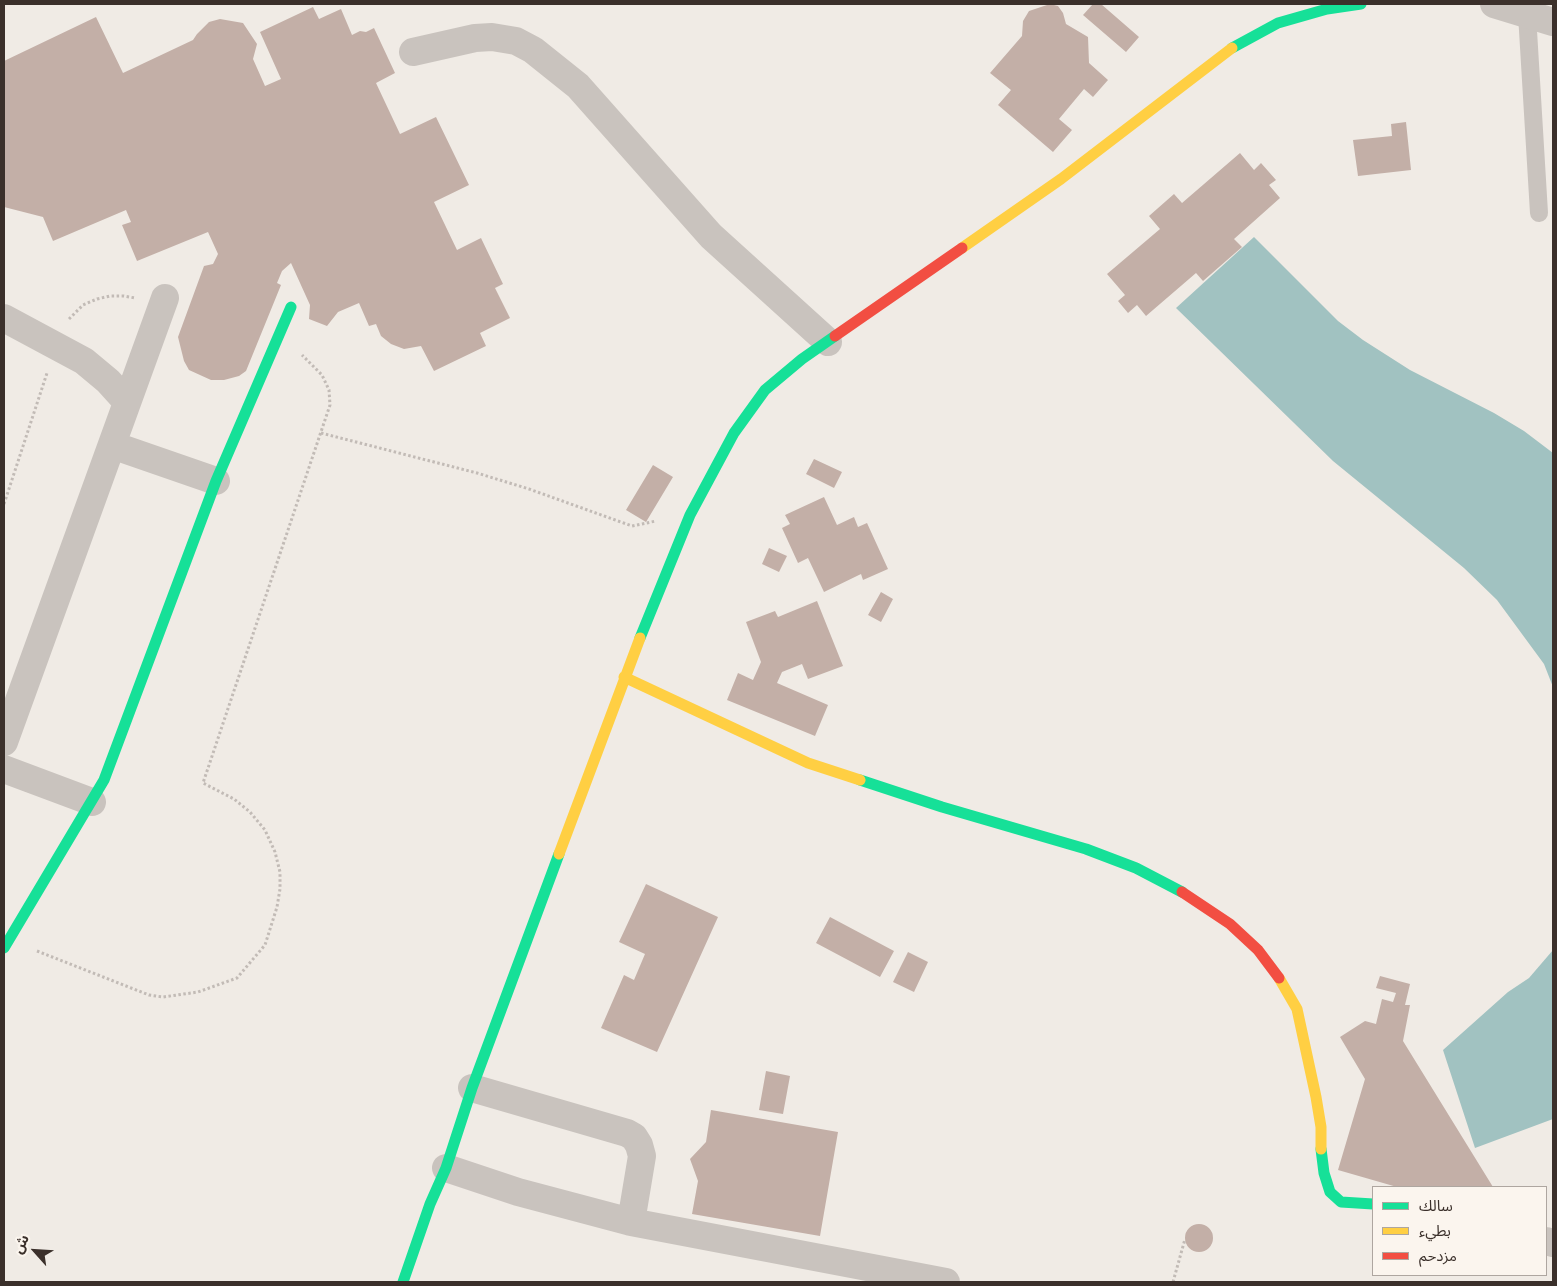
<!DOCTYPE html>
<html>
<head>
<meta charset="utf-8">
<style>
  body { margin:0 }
  #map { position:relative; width:1557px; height:1286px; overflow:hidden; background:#f0ebe5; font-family:"Nunito Sans","Noto Sans Arabic",sans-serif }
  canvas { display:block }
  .frame { position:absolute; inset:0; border:5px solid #3b302b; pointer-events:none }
  .legend { position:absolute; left:1372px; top:1186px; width:175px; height:90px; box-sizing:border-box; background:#fbf5ee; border:1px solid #aea6a0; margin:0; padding:6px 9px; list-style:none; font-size:15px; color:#3b302b }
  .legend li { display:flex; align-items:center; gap:10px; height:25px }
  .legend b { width:25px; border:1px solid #aea6a0 }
  .north { position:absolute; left:10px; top:1226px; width:50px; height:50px; -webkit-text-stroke:4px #fbf5ee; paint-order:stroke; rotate:296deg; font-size:14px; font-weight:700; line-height:20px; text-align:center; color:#3b302b }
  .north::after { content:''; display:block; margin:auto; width:18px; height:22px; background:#3b302b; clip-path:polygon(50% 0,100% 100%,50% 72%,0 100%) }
</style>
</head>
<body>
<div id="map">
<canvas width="1557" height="1286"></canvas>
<div class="frame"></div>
<ul class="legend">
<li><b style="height:6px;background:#16e098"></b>سالك</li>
<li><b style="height:6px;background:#ffcf43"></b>بطيء</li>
<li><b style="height:6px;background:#f24e42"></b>مزدحم</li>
</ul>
<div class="north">ش</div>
</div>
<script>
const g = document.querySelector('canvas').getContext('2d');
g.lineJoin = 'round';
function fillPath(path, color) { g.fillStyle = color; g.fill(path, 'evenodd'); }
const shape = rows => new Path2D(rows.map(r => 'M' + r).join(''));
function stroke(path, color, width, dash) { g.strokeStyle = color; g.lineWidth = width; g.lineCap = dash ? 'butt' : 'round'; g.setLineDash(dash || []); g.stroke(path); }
const water = shape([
  [1254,237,1338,321,1363,340,1410,370,1494,413,1524,431,1553,453,1553,687,1544,664,1497,600,1464,568,1333,461,1176,308],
  [1553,950,1553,1119,1475,1148,1443,1050,1508,992,1529,978]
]);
const building = shape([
  [1050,4,1058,6,1063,13,1066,24,1088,37,1089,63,1108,80,1093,97,1084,89,1059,119,1072,130,1053,152,998,105,1011,90,990,73,1022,36,1023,21,1029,11],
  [1093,4,1101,4,1139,37,1126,52,1083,15],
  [313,7,319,19,341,9,352,35,360,31,366,32,374,28,395,73,376,83,400,134,436,117,469,185,434,202,457,250,481,238,503,284,495,288,510,318,480,333,486,346,434,371,421,346,404,349,391,344,381,336,376,324,369,326,359,303,338,312,327,326,309,319,310,305,291,263,282,271,277,283,281,285,246,371,239,376,224,380,211,380,189,370,184,361,178,337,204,266,213,264,218,254,208,232,137,261,122,225,131,222,126,210,53,241,43,217,4,207,4,61,96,17,123,73,193,40,197,34,209,22,220,19,243,23,257,44,253,59,265,86,281,79,260,32],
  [1406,122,1411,170,1358,176,1353,140,1392,136,1391,124],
  [1240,153,1254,170,1261,163,1276,180,1269,185,1280,198,1234,239,1242,247,1203,281,1196,273,1146,316,1137,305,1128,313,1118,301,1125,295,1107,274,1160,229,1149,216,1174,194,1182,203],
  [814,459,842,472,834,488,806,474],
  [653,465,673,477,646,522,626,510],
  [824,497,837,525,854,517,858,527,867,523,888,569,863,580,861,574,824,592,808,558,798,563,782,528,790,524,785,515],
  [769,548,787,556,779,572,762,564],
  [881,592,893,599,881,622,868,615],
  [817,601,843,666,808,679,802,664,782,672,777,683,828,705,815,736,727,700,738,673,753,680,761,662,746,622,775,611,778,617],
  [646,884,718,917,657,1052,601,1028,624,975,634,980,645,954,619,942],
  [830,917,894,951,880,977,816,943],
  [908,952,928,962,914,992,893,982],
  [1380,976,1410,984,1405,1005,1410,1005,1403,1041,1493,1187,1397,1187,1338,1170,1365,1079,1340,1037,1365,1021,1376,1024,1382,999,1393,1002,1396,993,1376,988],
  [766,1071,790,1076,783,1114,759,1110],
  [711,1110,838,1132,820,1236,692,1214,698,1181,690,1159,706,1142],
  '1185 1238a14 14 0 1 1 28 0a14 14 0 1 1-28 0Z'
]);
const path = shape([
  [69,319,83,305,97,299,110,296,124,296,135,298],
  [321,433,477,473,529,489,632,526,656,521],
  [4,504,47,373],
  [37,951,149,995,163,997,198,992,237,978,265,945,277,907,280,889,280,872,275,852,265,830,250,812,234,799,203,783,330,405,329,390,322,375,302,355],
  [1173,1282,1185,1239]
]);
const lane = shape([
  [1527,14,1539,213]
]);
const street = shape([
  [1494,4,1553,22],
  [413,52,475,38,492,37,516,41,533,50,578,86,711,236,828,342],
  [4,318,84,361,108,381,127,402],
  [112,445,216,481],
  [4,742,165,298],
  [4,769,92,802],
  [472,1088,627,1133,634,1137,639,1145,642,1156,631,1222],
  [446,1168,518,1192,631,1222,946,1282],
  [1546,1241,1553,1243]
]);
const fast = shape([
  [1232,48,1278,23,1327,9,1361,4],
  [640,638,690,515,734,433,765,390,802,359,835,336],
  [860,780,942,807,1086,849,1136,868,1182,892],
  [4,948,104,780,216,481,291,307],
  [1321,1149,1324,1173,1330,1192,1341,1202,1373,1204],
  [403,1282,430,1204,446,1168,472,1088,559,854]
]);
const slow = shape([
  [962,248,1061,179,1232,48],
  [624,677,808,763,860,780],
  [559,854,640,638],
  [1279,978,1297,1009,1316,1097,1321,1127,1321,1149]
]);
const jam = shape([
  [835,336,962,248],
  [1182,892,1230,924,1258,950,1279,978]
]);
fillPath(water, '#a1c2c1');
fillPath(building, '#c3afa7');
stroke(path, '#c2bbb6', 3, [2.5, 2.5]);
stroke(lane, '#c9c3be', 18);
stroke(street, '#c9c3be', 28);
stroke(fast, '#16e098', 11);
stroke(slow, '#ffcf43', 11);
stroke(jam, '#f24e42', 11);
</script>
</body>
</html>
